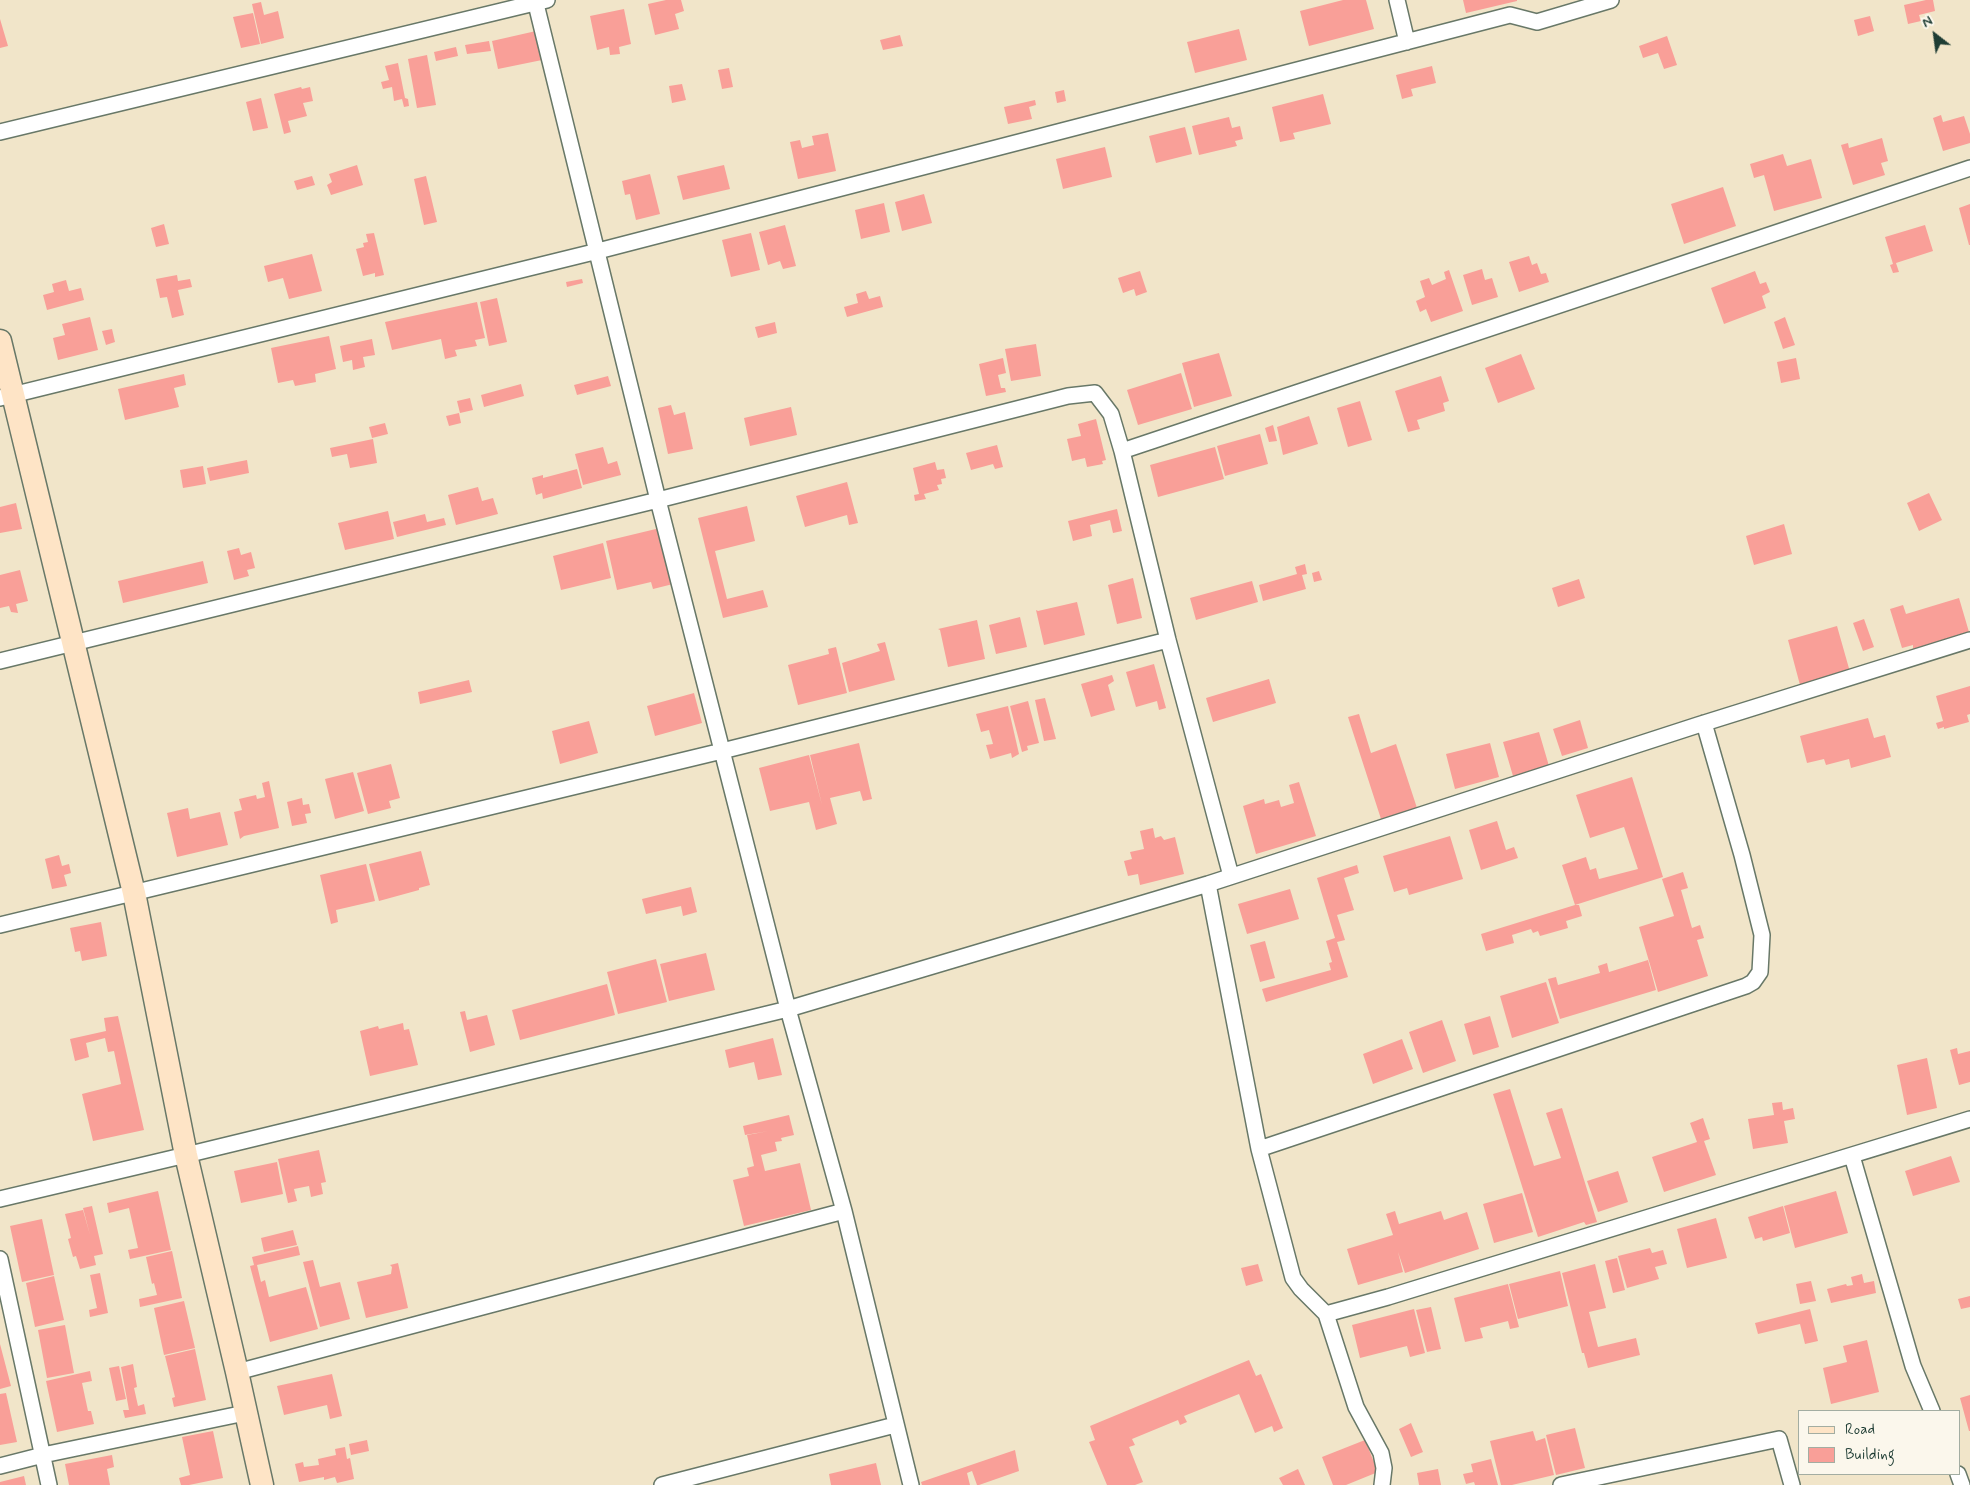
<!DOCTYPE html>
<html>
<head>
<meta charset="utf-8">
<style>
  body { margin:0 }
  #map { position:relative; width:1970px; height:1485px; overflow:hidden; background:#f1e5c9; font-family:Mynerve,sans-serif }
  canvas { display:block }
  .legend { position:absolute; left:1798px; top:1410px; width:162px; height:65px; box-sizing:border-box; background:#fbf7ec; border:1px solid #a3ada2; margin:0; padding:6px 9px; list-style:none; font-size:15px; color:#1f3d34 }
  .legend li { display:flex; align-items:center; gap:10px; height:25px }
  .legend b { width:25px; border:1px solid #a3ada2 }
  .north { position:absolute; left:1910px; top:10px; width:50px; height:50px; -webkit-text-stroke:4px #fbf7ec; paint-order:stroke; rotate:330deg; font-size:14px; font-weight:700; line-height:20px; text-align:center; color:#1f3d34 }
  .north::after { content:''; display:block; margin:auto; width:18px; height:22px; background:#1f3d34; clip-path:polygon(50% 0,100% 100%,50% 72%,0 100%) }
</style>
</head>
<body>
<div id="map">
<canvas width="1970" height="1485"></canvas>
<ul class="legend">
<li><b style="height:6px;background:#fee4c6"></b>Road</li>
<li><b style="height:14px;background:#f99f98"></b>Building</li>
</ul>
<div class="north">N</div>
</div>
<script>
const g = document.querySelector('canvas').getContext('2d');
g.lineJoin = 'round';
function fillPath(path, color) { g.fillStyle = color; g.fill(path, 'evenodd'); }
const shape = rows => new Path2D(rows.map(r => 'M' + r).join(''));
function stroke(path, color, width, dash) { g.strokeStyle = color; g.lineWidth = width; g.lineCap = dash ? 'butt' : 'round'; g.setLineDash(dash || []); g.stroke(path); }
const building = shape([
  [666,0,681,0,684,11,675,14,679,29,655,35,648,4],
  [1343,0,1366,0,1374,29,1309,46,1300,11],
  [1463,0,1517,0,1517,1,1466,13],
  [1926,0,1933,0,1935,11,1919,15,1921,21,1908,24,1904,5],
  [261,2,264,15,278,11,284,38,261,44,252,4],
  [624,9,631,44,619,47,620,54,610,55,609,47,597,50,590,16],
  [253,13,260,44,241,48,233,17],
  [1870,16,1874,31,1858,36,1854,20],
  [0,19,8,46,0,48],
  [1239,29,1247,60,1195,73,1187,42],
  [536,31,542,60,498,69,492,41],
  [900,35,903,46,883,50,880,40],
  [1667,36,1677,65,1664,69,1658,53,1643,58,1639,46],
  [489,41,491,51,467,54,465,45],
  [456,47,458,56,436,61,434,52],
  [427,55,436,105,417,108,408,59],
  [398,63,405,98,408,99,409,106,404,107,402,99,394,101,392,87,383,89,381,82,389,80,385,66],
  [1432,66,1436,83,1411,89,1413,96,1402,99,1396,75],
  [729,68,733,87,722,89,718,70],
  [682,84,686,100,672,103,669,86],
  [301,87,302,89,310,87,313,101,303,103,307,116,288,121,291,132,284,134,274,94],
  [1064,90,1066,101,1057,103,1055,92],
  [1323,94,1331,124,1293,133,1295,139,1280,142,1272,107],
  [261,98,268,128,253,131,246,102],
  [1035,100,1036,105,1029,107,1032,119,1008,124,1004,107],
  [1941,115,1943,122,1964,116,1970,134,1970,143,1943,151,1933,118],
  [1229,117,1232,128,1240,126,1243,139,1235,141,1237,146,1199,155,1192,126],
  [1185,127,1192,154,1156,163,1149,136],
  [828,133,836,171,798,179,790,142,800,140,802,148,814,145,812,136],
  [1882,138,1888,161,1881,163,1885,175,1853,185,1841,145,1848,143,1849,148],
  [1105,147,1112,177,1063,189,1056,159],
  [1783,154,1787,166,1811,159,1822,198,1774,211,1764,175,1754,178,1750,164],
  [357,165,363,185,331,195,327,185,332,182,329,174],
  [724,165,730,189,683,200,677,176],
  [650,174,660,214,636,220,630,194,625,195,622,181],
  [312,176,315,185,297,190,294,181],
  [426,176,437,222,424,225,414,179],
  [1723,187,1736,226,1684,244,1671,204],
  [924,194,932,223,902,231,895,202],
  [884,203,890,232,861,239,855,210],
  [1970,204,1970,245,1969,245,1959,208],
  [164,224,169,244,156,247,151,228],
  [785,225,796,266,783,269,780,261,768,265,759,232],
  [1925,225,1933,251,1896,263,1899,272,1893,273,1890,265,1893,264,1885,237],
  [374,233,384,275,375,277,375,273,363,276,356,249,364,247,363,243,368,242,366,234],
  [751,233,760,270,731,277,722,240],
  [312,254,322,291,289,299,283,278,268,282,264,266],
  [1529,256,1532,265,1537,263,1541,274,1546,273,1549,282,1519,292,1509,262],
  [1482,269,1485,280,1492,278,1498,297,1472,305,1463,275],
  [1449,270,1463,311,1431,322,1426,309,1420,312,1416,301,1425,297,1420,281,1429,278,1432,285,1446,279,1444,272],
  [1140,271,1147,292,1136,296,1134,289,1123,293,1118,278],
  [1755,271,1760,284,1766,282,1770,292,1762,296,1766,308,1724,324,1711,288],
  [177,275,178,281,190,279,192,287,178,290,184,315,172,318,167,297,160,298,156,279],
  [582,279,583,283,567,287,566,282],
  [66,280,69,291,81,288,84,300,47,310,43,295,54,292,52,284],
  [866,291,869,299,880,296,883,307,847,317,844,307,858,303,856,294],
  [497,298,507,342,489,346,480,302],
  [477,302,485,338,475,340,477,346,455,350,457,356,445,359,441,339,392,350,385,322],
  [90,317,98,350,58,360,53,338,65,335,62,324],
  [1785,317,1795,345,1783,349,1774,322],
  [775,322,777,333,758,338,755,327],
  [112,329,115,342,106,345,102,331],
  [329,336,336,369,315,374,316,382,295,386,293,380,278,383,271,348],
  [372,339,375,355,363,357,365,367,353,370,352,360,343,362,340,346],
  [1036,344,1041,376,1011,381,1005,349],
  [1219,353,1232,396,1194,407,1182,363],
  [1521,354,1535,389,1498,403,1485,368],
  [1003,358,1006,373,998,375,1001,388,1005,388,1006,392,986,396,979,364],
  [1796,358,1800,379,1781,383,1777,362],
  [1181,373,1192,409,1138,425,1127,390],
  [184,374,186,385,174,388,179,407,125,420,118,389],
  [608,376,611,386,577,395,574,385],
  [1441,376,1449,401,1443,403,1445,411,1417,420,1420,429,1408,432,1395,391],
  [521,384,524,396,484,407,481,395],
  [470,398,473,410,460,413,457,401],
  [1360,401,1372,440,1348,447,1337,408],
  [671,405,674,415,685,412,693,449,668,454,658,408],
  [791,407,797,435,750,446,744,418],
  [459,413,461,423,449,426,446,416],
  [1309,416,1318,444,1283,455,1277,427],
  [1096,419,1106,460,1102,461,1103,464,1087,467,1085,458,1072,461,1067,439,1081,436,1078,424],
  [385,423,388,434,372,438,369,427],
  [1273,425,1277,441,1269,442,1265,428],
  [1260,434,1268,464,1225,476,1217,446],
  [373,439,377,463,350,468,347,454,332,457,330,448],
  [997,445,1003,467,995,469,993,464,971,470,966,453],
  [603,447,608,464,617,461,621,475,583,485,575,454],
  [1215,447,1224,479,1158,497,1150,465],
  [247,460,249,473,210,481,207,468],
  [935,462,937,470,944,469,946,478,941,479,942,484,937,485,939,490,924,494,926,499,915,501,914,495,919,494,913,468],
  [203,466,206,484,183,488,180,470],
  [577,469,582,488,543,499,542,493,536,495,532,478,543,475,543,478],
  [847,482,858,523,849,525,847,515,805,527,796,496],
  [478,487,482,501,493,498,498,514,456,525,448,495],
  [1929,493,1942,520,1919,531,1907,503],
  [16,503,22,529,0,533,0,507],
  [747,506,755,541,715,551,727,599,763,590,768,607,723,618,698,518],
  [1117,509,1122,531,1113,533,1110,520,1090,525,1092,536,1073,541,1068,521],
  [388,511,394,539,345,550,338,523],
  [425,514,427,522,444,518,446,525,397,537,393,522],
  [1784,524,1792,554,1754,565,1746,536],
  [660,528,673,584,653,589,651,582,617,590,606,541],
  [603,543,611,578,561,590,553,556],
  [239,548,241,555,251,552,255,568,247,570,249,576,234,580,227,551],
  [203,561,208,583,123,603,118,581],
  [1305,564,1307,574,1302,575,1306,589,1263,601,1259,585,1297,574,1295,567],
  [20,570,28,601,16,604,18,613,11,612,9,606,0,608,0,575],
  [1319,571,1322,580,1314,582,1312,573],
  [1133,578,1142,618,1117,624,1108,585],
  [1579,579,1585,598,1558,607,1552,588],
  [1252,581,1258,602,1196,620,1190,598],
  [1959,598,1969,632,1913,649,1913,645,1902,648,1890,609,1903,605,1906,614],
  [1077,602,1085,635,1044,645,1036,610,1038,611],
  [1020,617,1027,647,996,654,989,625],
  [1864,619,1874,647,1863,651,1853,623],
  [977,620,985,659,948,667,940,630,938,629],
  [1837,626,1850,672,1800,685,1788,640],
  [885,642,895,680,849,692,842,663,880,651,877,644],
  [836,647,847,693,798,705,788,665,829,654,828,649],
  [1154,664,1166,708,1159,710,1157,701,1136,707,1126,672],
  [1112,675,1114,681,1108,685,1115,710,1091,717,1081,684],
  [1269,679,1276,703,1213,722,1206,698],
  [469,680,472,692,420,704,418,692],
  [1970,686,1970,714,1967,715,1969,722,1944,729,1944,727,1938,729,1936,723,1943,721,1936,696],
  [694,693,702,723,655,736,647,706],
  [1045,698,1056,739,1044,741,1035,700],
  [1028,701,1039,743,1027,746,1028,750,1022,752,1010,706],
  [1008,706,1019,754,1012,758,1011,753,990,759,986,745,993,744,989,730,981,732,976,714],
  [1359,714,1371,753,1396,744,1417,808,1381,819,1348,717],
  [1868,718,1874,738,1885,735,1891,757,1851,768,1849,759,1826,765,1824,759,1807,763,1800,736],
  [1580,720,1588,748,1562,756,1553,729],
  [589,721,598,753,560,764,552,731],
  [1539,732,1549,766,1513,776,1503,742],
  [859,743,872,799,863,801,860,791,830,798,837,824,816,830,809,802,770,811,759,768,809,755,822,805,810,755],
  [1490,743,1499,777,1455,789,1446,754],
  [391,764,400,798,389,801,391,808,368,814,357,773],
  [353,772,364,811,335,819,325,779],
  [1632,777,1663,877,1575,905,1562,865,1586,857,1590,870,1596,868,1599,879,1638,869,1624,827,1590,838,1576,795],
  [269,781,279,828,244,836,240,839,234,812,242,810,239,799,256,795,257,799,265,797,262,783],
  [1299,782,1316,836,1256,854,1243,806,1264,799,1265,804,1279,800,1281,807,1294,803,1289,785],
  [302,798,303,805,309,804,311,813,305,814,307,823,292,826,287,802],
  [188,808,190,819,220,812,228,845,177,857,167,813],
  [1497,821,1506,850,1514,847,1518,858,1481,870,1469,830],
  [1153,828,1155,838,1161,836,1164,840,1175,837,1184,874,1140,885,1138,874,1128,876,1124,861,1132,859,1130,852,1144,849,1140,831],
  [1450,836,1463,879,1409,895,1407,888,1394,892,1383,856],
  [421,851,430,885,419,888,419,890,379,901,369,864],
  [59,855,62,866,69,864,71,873,64,875,67,886,52,889,45,859],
  [366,864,375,901,336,910,338,922,331,924,320,875],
  [1357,865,1359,873,1344,878,1354,910,1337,915,1345,940,1337,942,1348,977,1266,1002,1262,989,1331,970,1329,963,1332,962,1326,941,1335,938,1317,878],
  [1683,872,1688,888,1681,890,1692,928,1700,925,1704,938,1697,940,1708,976,1658,992,1639,927,1674,916,1662,879],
  [691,887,697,912,683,916,681,906,646,914,642,899],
  [1290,889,1299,919,1247,934,1238,904],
  [1575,905,1579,905,1582,916,1566,921,1568,928,1540,936,1538,931,1533,933,1531,929,1512,935,1514,943,1486,951,1481,934],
  [101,922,107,956,82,961,80,951,75,952,70,928],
  [1265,941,1275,978,1260,982,1250,945],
  [706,953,715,990,669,1001,660,964],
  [656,959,667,1002,618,1014,607,972],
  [1648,960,1656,990,1560,1019,1548,979,1556,977,1558,985,1600,973,1598,966,1607,963,1609,972],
  [1546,982,1559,1023,1512,1038,1500,996],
  [607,984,615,1015,520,1040,512,1010],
  [465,1011,467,1020,487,1015,495,1045,470,1052,460,1012],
  [118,1016,144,1130,93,1141,82,1094,121,1084,114,1051,108,1052,105,1038,86,1043,89,1057,75,1061,70,1039,106,1031,104,1018],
  [1490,1016,1499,1047,1473,1055,1464,1024],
  [1442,1020,1456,1061,1423,1073,1409,1032],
  [403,1023,404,1030,409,1029,418,1065,370,1076,360,1031,378,1026,379,1029],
  [773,1038,782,1075,758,1080,754,1062,729,1068,725,1050],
  [1402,1039,1413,1069,1373,1084,1363,1054],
  [1957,1048,1958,1054,1970,1051,1970,1082,1959,1085,1950,1050],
  [1927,1058,1937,1108,1907,1115,1897,1065],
  [1510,1089,1534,1166,1561,1158,1546,1113,1562,1108,1597,1222,1586,1225,1584,1222,1538,1237,1493,1094],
  [1782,1102,1783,1110,1793,1108,1795,1119,1784,1121,1788,1143,1753,1149,1748,1119,1774,1115,1772,1103],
  [789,1115,794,1135,781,1138,782,1141,775,1142,777,1151,761,1155,765,1171,800,1163,811,1210,744,1226,733,1180,749,1176,747,1168,754,1166,747,1135,769,1131,745,1135,743,1126],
  [1703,1118,1710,1139,1704,1141,1716,1175,1664,1192,1652,1157,1697,1142,1690,1123],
  [319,1150,326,1182,321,1183,323,1194,311,1197,309,1186,294,1189,297,1201,288,1203,278,1159],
  [1951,1156,1960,1182,1913,1196,1905,1171],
  [277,1162,283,1194,241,1203,234,1171],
  [1618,1171,1628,1202,1598,1212,1587,1181],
  [158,1191,171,1250,130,1259,128,1250,138,1248,129,1208,109,1213,107,1203],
  [1836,1191,1848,1233,1795,1248,1784,1206],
  [1522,1193,1533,1232,1494,1243,1483,1204],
  [92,1206,103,1254,94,1256,96,1265,80,1269,76,1256,73,1257,68,1239,71,1238,65,1214,83,1210,90,1235,83,1208],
  [1783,1206,1790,1233,1763,1241,1762,1237,1755,1239,1748,1217],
  [1395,1211,1399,1224,1441,1211,1444,1220,1467,1212,1479,1249,1405,1273,1398,1252,1403,1272,1358,1285,1347,1249,1393,1235,1386,1214],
  [1716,1218,1727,1258,1687,1268,1677,1229],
  [42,1219,54,1275,22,1282,10,1226],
  [293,1230,297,1245,264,1252,261,1238],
  [298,1246,300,1255,257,1265,261,1282,265,1280,269,1297,306,1287,318,1329,270,1342,250,1266,254,1265,252,1257],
  [1650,1248,1652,1253,1663,1250,1667,1264,1655,1267,1659,1279,1627,1288,1618,1256],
  [172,1251,182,1298,140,1307,139,1299,157,1295,154,1283,152,1284,146,1257],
  [1617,1258,1625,1290,1613,1293,1605,1261],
  [313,1260,320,1287,340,1282,350,1319,320,1327,303,1262],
  [398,1263,408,1308,366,1318,357,1282,391,1274,392,1267,390,1265],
  [1258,1264,1263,1281,1246,1286,1241,1268],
  [1595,1264,1606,1308,1589,1312,1598,1347,1636,1338,1640,1355,1588,1368,1584,1353,1582,1353,1562,1273],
  [1560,1271,1568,1306,1518,1319,1509,1284],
  [100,1273,108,1313,90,1317,89,1310,97,1308,90,1275],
  [1862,1274,1864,1283,1874,1281,1876,1293,1831,1303,1827,1289,1846,1284,1847,1286,1853,1285,1851,1277],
  [54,1276,64,1320,35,1327,26,1283],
  [1811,1281,1816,1301,1800,1304,1796,1284],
  [1508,1284,1519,1327,1510,1329,1508,1321,1480,1328,1483,1338,1465,1342,1454,1298],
  [1970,1296,1970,1307,1961,1309,1958,1299],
  [184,1301,195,1348,164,1355,154,1308],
  [1431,1307,1441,1349,1427,1352,1416,1310],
  [1414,1309,1425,1353,1410,1357,1407,1346,1360,1358,1352,1325],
  [1810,1309,1818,1341,1805,1344,1800,1324,1758,1334,1755,1323],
  [65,1325,74,1373,47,1378,38,1330],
  [1867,1340,1879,1392,1831,1404,1823,1368,1847,1362,1843,1346],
  [0,1344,11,1386,0,1389],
  [195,1349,206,1400,174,1407,172,1398,175,1397,165,1356],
  [1249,1360,1256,1376,1261,1374,1283,1428,1274,1432,1272,1426,1255,1433,1239,1394,1184,1416,1187,1422,1180,1425,1178,1420,1132,1439,1135,1445,1129,1447,1143,1482,1135,1485,1107,1485,1089,1442,1095,1440,1090,1426],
  [133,1364,137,1387,134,1388,138,1406,144,1404,146,1414,125,1418,123,1410,129,1410,121,1367],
  [119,1366,126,1399,116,1401,109,1368],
  [90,1371,92,1381,82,1383,88,1411,91,1411,94,1424,57,1432,46,1381],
  [332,1374,342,1416,330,1419,327,1405,284,1415,277,1386],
  [6,1393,17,1442,0,1445,0,1394],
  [1970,1395,1970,1431,1969,1431,1960,1398],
  [1411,1423,1423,1452,1411,1457,1399,1429],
  [1575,1428,1585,1468,1556,1475,1546,1435],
  [213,1431,223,1478,189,1485,181,1485,179,1478,190,1475,182,1437],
  [1533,1431,1536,1441,1545,1438,1554,1475,1512,1485,1501,1485,1490,1441],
  [367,1440,369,1451,351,1455,349,1444],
  [1365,1440,1378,1472,1346,1485,1333,1485,1322,1457],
  [345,1447,347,1459,350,1458,354,1479,337,1483,335,1477,324,1480,324,1477,299,1482,295,1464,303,1462,304,1467,319,1465,318,1459,336,1455,335,1449],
  [1015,1450,1019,1471,979,1485,977,1485,972,1471,967,1473,970,1485,922,1485,921,1482],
  [112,1455,114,1467,107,1469,110,1485,69,1485,65,1464],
  [1491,1459,1498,1485,1475,1485,1474,1482,1466,1484,1463,1474,1473,1472,1471,1464],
  [876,1463,881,1485,831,1485,829,1474],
  [1298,1469,1305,1485,1283,1485,1279,1478],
  [1438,1469,1441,1485,1419,1485,1417,1473],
  [24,1476,26,1485,0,1485,0,1482]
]);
const street = shape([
  [535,0,658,500,788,1009,844,1211,911,1485],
  [1397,0,1407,42],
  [0,132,547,0],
  [0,398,598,251,1510,15,1537,22,1611,0],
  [1122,451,1970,168],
  [0,661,658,500,1068,396,1095,393,1111,414,1122,451,1168,640,1231,876],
  [1208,884,1259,1149,1293,1278,1301,1289,1326,1314,1388,1297,1970,1119],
  [0,925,722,751,1168,640],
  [1259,1149,1746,986,1753,982,1760,972,1762,935,1742,855,1704,723],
  [1852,1156,1913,1366,1932,1411],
  [0,1199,186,1155,788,1009,1208,884,1698,725,1970,640],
  [0,1259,49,1485],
  [1326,1314,1356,1407,1381,1453,1384,1468,1382,1485],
  [237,1372,844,1211],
  [0,1466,43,1455,245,1413],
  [1958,1474,1962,1485],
  [662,1485,895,1425],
  [1561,1485,1779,1439,1792,1485]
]);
const secondary = shape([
  [0,341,134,893,186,1155,237,1372,262,1485]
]);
fillPath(building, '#f99f98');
stroke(street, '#687868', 18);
stroke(secondary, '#687868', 25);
stroke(street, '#fff', 15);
stroke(secondary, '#fee4c6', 22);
</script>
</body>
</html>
